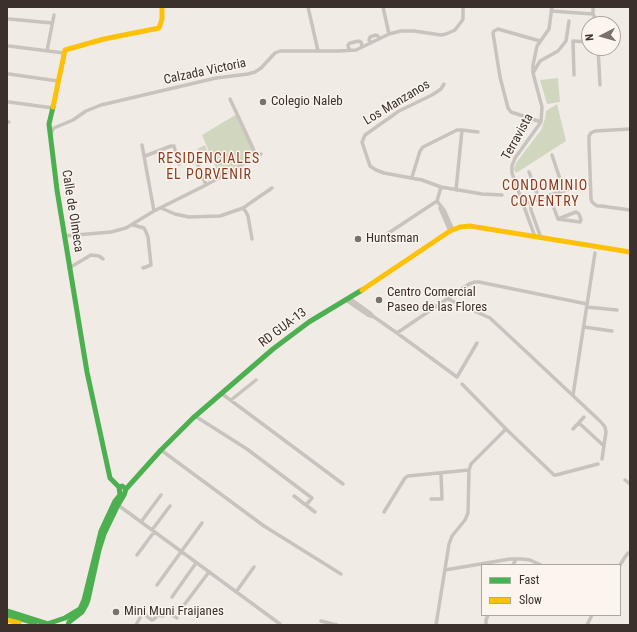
<!DOCTYPE html>
<html>
<head>
<meta charset="utf-8">
<style>
  body { margin:0 }
  #map { position:relative; width:637px; height:632px; overflow:hidden; background:#f0ebe5; font-family:"Roboto Condensed",sans-serif }
  canvas { display:block }
  .frame { position:absolute; inset:0; border:8px solid #3b302b; pointer-events:none }
  .legend { position:absolute; left:481px; top:564px; width:140px; height:52px; box-sizing:border-box; background:#fbf5ee; border:1px solid #aea6a0; margin:0; padding:5px 7px; list-style:none; font-size:12px; color:#3b302b }
  .legend li { display:flex; align-items:center; gap:8px; height:20px }
  .legend b { width:20px; border:1px solid #aea6a0 }
  .north { position:absolute; left:581px; top:16px; width:40px; height:40px; box-sizing:border-box; background:#fbf5ee; border:1px solid #aea6a0; border-radius:50%; rotate:264deg; font-size:11px; font-weight:700; line-height:16px; text-align:center; color:#3b302b }
  .north::after { content:''; display:block; margin:auto; width:14px; height:18px; background:#7a716c; clip-path:polygon(50% 0,100% 100%,50% 72%,0 100%) }
</style>
</head>
<body>
<div id="map">
<canvas width="637" height="632"></canvas>
<div class="frame"></div>
<ul class="legend">
<li><b style="height:5px;background:#4caf50"></b>Fast</li>
<li><b style="height:5px;background:#ffc107"></b>Slow</li>
</ul>
<div class="north">N</div>
</div>
<script>
const g = document.querySelector('canvas').getContext('2d');
g.lineJoin = 'round';
function fillPath(path, color) { g.fillStyle = color; g.fill(path, 'evenodd'); }
const shape = rows => new Path2D(rows.map(r => 'M' + r).join(''));
function stroke(path, color, width, dash) { g.strokeStyle = color; g.lineWidth = width; g.lineCap = dash ? 'butt' : 'round'; g.setLineDash(dash || []); g.stroke(path); }
function drawText(font, color, halo, rows, align = 'center') {
  g.font = font + ' "Roboto Condensed",sans-serif'; g.lineWidth = 3; g.setLineDash([]); g.textBaseline = 'middle'; g.strokeStyle = halo; g.fillStyle = color; for (const [text, x, y, turn = 0] of rows) {
    g.save(); g.translate(x, y); g.rotate((+turn || 0) * Math.PI / 180); g.textAlign = isNaN(turn) ? turn : align; if (halo) g.strokeText(text, 0, 0); g.fillText(text, 0, 0); g.restore();
  }
}
const green = shape([
  [558,78,560,102,547,104,540,80],
  [557,104,566,141,516,173,514,169,516,163,541,130,545,119,546,111],
  [237,114,257,157,220,177,202,135],
  [205,145,208,152,199,156,197,151,198,150,197,149]
]);
const street = shape([
  [308,7,318,51],
  [383,7,389,34],
  [593,7,593,14,596,20,597,24],
  [551,11,593,14],
  [9,19,52,23],
  [540,41,498,29,494,31,493,33,500,77,508,108,511,112,541,122],
  [371,43,369,40,370,37,376,35,378,36,379,39],
  [9,46,64,53],
  [598,48,600,85],
  [349,50,348,45,350,43,359,41,361,42,362,47],
  [47,51,54,15],
  [533,73,540,61,558,51,566,41,569,21],
  [9,74,58,81],
  [574,75,573,41,589,42],
  [444,84,441,89,432,95,399,111,365,135,362,142,370,166,376,170,384,173,422,180,441,187,482,194,502,195],
  [230,99,257,157],
  [9,102,53,108],
  [7,122,9,122],
  [630,129,595,131,591,133,589,136,589,143,591,199,592,202,597,206,601,206,630,210],
  [50,134,54,128,73,120,86,111,101,105,216,78,248,74,255,72,261,68,275,53,280,51,339,51,356,50,389,34,401,31,414,31,441,35,446,34,455,30,461,22,463,19,463,7],
  [142,145,154,211],
  [552,155,564,191],
  [145,156,171,146,174,146,179,164],
  [195,158,206,185],
  [529,172,539,199],
  [412,177,420,151,423,147,457,130,462,130,478,132],
  [456,190,462,130],
  [549,195,558,219],
  [437,201,444,210,453,230],
  [531,202,531,210,541,238],
  [523,204,572,188],
  [161,208,175,214,189,217,220,216,243,208,272,188],
  [243,208,246,212,248,216,252,239],
  [440,208,450,231],
  [576,212,579,214,581,220,580,222,558,219,576,212],
  [133,225,144,228,146,232,148,237,151,265,143,268],
  [387,234,437,201,441,187],
  [64,236,111,232,126,228,154,211,206,185,261,154],
  [535,237,512,173,512,166,515,158,541,122,542,107,533,73,533,65,537,46,549,29,552,7],
  [69,268,91,255,99,256,103,259],
  [349,298,370,313,373,316],
  [448,299,490,318,535,360,601,422,605,427,606,432,602,459],
  [346,300,368,315,374,317,397,333,457,377,477,343],
  [587,307,617,310],
  [584,327,612,331],
  [397,333,469,284,475,282,479,282,587,304],
  [462,384,506,429,554,475,556,475,598,464],
  [221,393,343,484],
  [573,395,595,253],
  [231,400,256,380],
  [195,416,247,449,312,498,306,505],
  [579,423,604,446],
  [573,429,584,417],
  [161,450,264,526,341,574],
  [625,480,630,484],
  [294,496,315,512],
  [431,499,442,499,441,473],
  [118,505,280,624],
  [384,512,405,478,408,476,469,470],
  [141,522,161,495],
  [152,530,170,506],
  [137,555,154,532],
  [513,565,516,559],
  [620,565,625,557,628,553,630,553],
  [445,570,510,559,522,559,530,560,541,565],
  [157,585,202,523],
  [236,592,254,567],
  [172,597,196,563],
  [184,605,209,572],
  [321,621,337,625],
  [136,625,142,614,144,614,152,620,154,619,158,615,163,616,168,613,177,618],
  [436,625,449,544,452,536,465,520,468,513,469,470,471,464,506,429],
  [486,625,486,620,488,615],
  [587,625,592,615]
]);
const fast = shape([
  [53,107,49,124,57,190,87,372,110,478,119,487],
  [120,495,119,487,122,486,126,489],
  [7,611,51,625],
  [7,615,35,623],
  [47,625,47,624,65,618,80,609,84,600,101,531,115,501,120,495],
  [68,625,69,622,82,612,86,605,88,600,99,550,104,534,118,505,124,495,126,489,161,450,193,418,273,349,309,322,362,290]
]);
const slow = shape([
  [53,107,65,50,104,39,159,28,162,19,162,7],
  [362,290,450,231,460,227,470,226,630,252],
  [7,620,19,623]
]);
const markers = [
  [263,102,4,"#7a716c"],
  [358,239,4,"#7a716c"],
  [379,300,4,"#7a716c"],
  [116,612,4,"#7a716c"]
];
const streetNames = [
  ["Calzada Victoria",205,72,-12],
  ["Los Manzanos",397,103,-31],
  ["Terravista",518,137,-61],
  ["Calle de Olmeca",72,211,81],
  ["RD GUA-13",283,328,-37]
];
const poiNames = [
  ["Colegio Naleb",271,102],
  ["Huntsman",366,239],
  ["Centro Comercial",387,293],
  ["Paseo de las Flores",387,308],
  ["Mini Muni Fraijanes",124,612]
];
const neighbourhoodNames = [
  ["RESIDENCIALES",209,159],
  ["EL PORVENIR",209,175],
  ["CONDOMINIO",545,186],
  ["COVENTRY",545,202]
];
fillPath(green, '#d1d6bf');
stroke(street, '#c9c3be', 3.5);
stroke(fast, '#4caf50', 5);
stroke(slow, '#ffc107', 5);
for (const [x, y, r, color] of markers) { const dot = new Path2D(); dot.arc(x, y, r, 0, 2 * Math.PI); g.fillStyle = color; g.fill(dot); stroke(dot, '#fbf5ee', 1.5); }
drawText('13px', '#3b302b', '#fbf5ee', streetNames);
drawText('13px', '#3b302b', '#fbf5ee', poiNames, 'left');
g.letterSpacing = '1px';
drawText('14px', '#8c3b22', '#fbf5ee', neighbourhoodNames);
g.letterSpacing = '0px';
</script>
</body>
</html>
